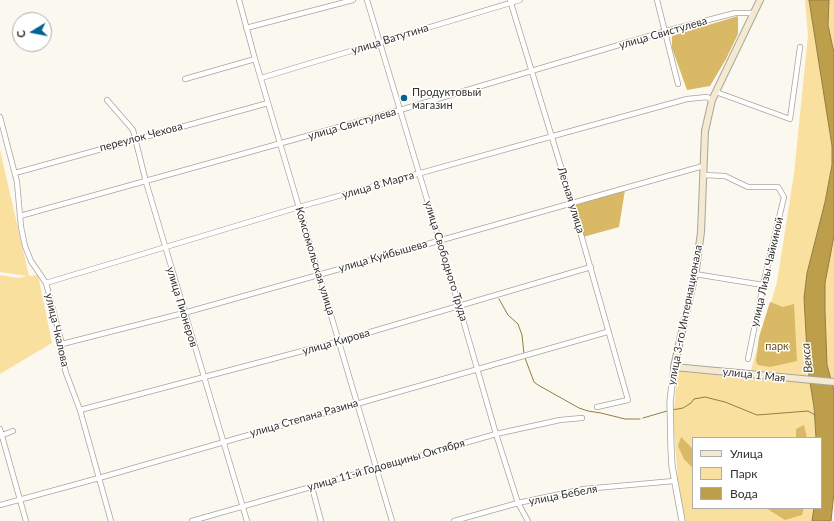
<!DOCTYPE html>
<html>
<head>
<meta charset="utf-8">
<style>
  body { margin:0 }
  #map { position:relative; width:834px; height:521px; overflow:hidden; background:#fbf8f0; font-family:Lato,sans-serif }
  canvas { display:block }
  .legend { position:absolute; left:692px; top:437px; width:130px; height:72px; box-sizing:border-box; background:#fff; border:1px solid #adadab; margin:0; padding:5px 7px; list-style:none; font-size:12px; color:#32312e }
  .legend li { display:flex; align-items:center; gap:8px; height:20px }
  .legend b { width:20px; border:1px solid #adadab }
  .north { position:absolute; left:12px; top:12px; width:40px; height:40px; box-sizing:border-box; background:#fff; border:1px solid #adadab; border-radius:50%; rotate:260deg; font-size:11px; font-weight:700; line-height:16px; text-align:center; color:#32312e }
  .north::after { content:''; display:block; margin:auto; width:14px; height:18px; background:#006493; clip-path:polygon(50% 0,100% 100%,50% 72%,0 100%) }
</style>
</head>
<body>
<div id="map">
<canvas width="834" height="521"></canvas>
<ul class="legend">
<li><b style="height:5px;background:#f4ead1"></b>Улица</li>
<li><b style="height:11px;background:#fae09f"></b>Парк</li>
<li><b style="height:11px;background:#bd9e4a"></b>Вода</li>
</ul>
<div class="north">С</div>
</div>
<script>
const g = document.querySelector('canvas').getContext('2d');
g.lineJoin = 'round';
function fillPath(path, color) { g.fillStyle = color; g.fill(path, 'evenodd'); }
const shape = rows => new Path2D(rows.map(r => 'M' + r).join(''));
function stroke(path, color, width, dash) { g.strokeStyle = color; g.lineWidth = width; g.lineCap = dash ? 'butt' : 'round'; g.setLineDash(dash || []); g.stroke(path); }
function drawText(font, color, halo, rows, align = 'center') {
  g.font = font + ' Lato,sans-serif'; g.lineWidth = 3; g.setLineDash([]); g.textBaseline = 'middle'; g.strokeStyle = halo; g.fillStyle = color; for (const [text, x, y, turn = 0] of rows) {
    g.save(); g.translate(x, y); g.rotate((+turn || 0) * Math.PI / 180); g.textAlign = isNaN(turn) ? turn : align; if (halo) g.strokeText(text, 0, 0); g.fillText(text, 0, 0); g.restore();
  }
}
const green = shape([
  [805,0,809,0,832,146,832,165,825,202,807,273,808,370,814,407,816,438,693,438,693,508,814,508,812,521,685,521,678,479,673,420,678,365,751,370,777,282,794,174,808,35],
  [829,0,834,0,834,53,828,25],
  [0,150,29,276,38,275,52,343,0,374,0,275,19,278,27,276,0,272],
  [834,236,834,390,827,365,825,311,825,283]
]);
const forest = shape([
  [738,16,738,34,726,59,710,86,687,90,672,48,672,36],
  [625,190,619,227,583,237,574,205],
  [770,302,783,307,794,304,797,361,770,367,758,365,756,361,759,337],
  [804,425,807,438,796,438,796,429],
  [681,437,693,449,693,468,684,459,678,446],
  [766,508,804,508,802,515,785,520]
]);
const water = shape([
  [809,0,829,0,828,25,834,53,834,236,825,283,825,311,827,365,834,390,834,492,831,521,812,521,814,508,821,508,821,438,816,438,814,407,808,370,804,298,807,273,825,202,832,165,832,146,809,0]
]);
const stream = shape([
  [499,299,508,315,518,324,522,335,524,354],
  [525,358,534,382,538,385,579,408,588,411,601,413,625,419,640,419],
  [672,410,683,408,691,403,694,399,705,397,725,402,757,415,808,411,815,415],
  [643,418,667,411]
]);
const minor = shape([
  [239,0,255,59,392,521],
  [367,0,459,306,496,434,518,503,528,521],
  [510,0,572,203,628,400,597,407],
  [657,0,678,84],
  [246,28,353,0],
  [261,78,520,0],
  [185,79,255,59],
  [716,92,790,119,800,47],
  [107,100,133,130,146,182,247,521],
  [0,117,17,182,21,227,25,246,31,261,46,283,62,344,62,357,66,373,80,410,111,521],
  [15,173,268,103],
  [703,175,725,176,748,187,778,187,784,197,763,285,748,359],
  [20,216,400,110,666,31,735,13,753,13],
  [695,274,763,285],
  [46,283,299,207,564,133,687,99,707,97,712,100],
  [62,344,184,313,703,166],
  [80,410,340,341,591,267],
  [0,429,26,521],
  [0,436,13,431],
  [312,487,321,521],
  [0,505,99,478,607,332],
  [192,521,496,434,560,420,582,418],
  [454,521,518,503,584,489,674,481]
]);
const tertiary = shape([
  [674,367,670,402,671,448,672,466,682,521]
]);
const secondary = shape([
  [760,0,712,100,705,131,701,232,696,269,674,367,834,382]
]);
const markers = [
  [404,98,4,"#006493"]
];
const streetNames = [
  ["улица Свистулева",663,33,-16],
  ["улица Ватутина",390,39,-17],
  ["улица Свистулева",352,124,-16],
  ["переулок Чехова",141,137,-15],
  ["улица 8 Марта",378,185,-16],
  ["Лесная улица",571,200,73],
  ["улица Куйбышева",383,256,-16],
  ["Комсомольская улица",315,261,73],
  ["улица Свободного Труда",446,261,73],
  ["улица Лизы Чайкиной",767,272,-77],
  ["улица Пионеров",182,307,73],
  ["улица 3-го Интернационала",685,315,-79],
  ["улица Чкалова",57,330,77],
  ["улица Кирова",336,342,-16],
  ["улица 1 Мая",754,375,6],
  ["улица Степана Разина",304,418,-16],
  ["улица 11-й Годовщины Октября",386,465,-16],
  ["улица Бебеля",563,495,-11]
];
const poiNames = [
  ["Продуктовый",412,92],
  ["магазин",412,105]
];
const parkNames = [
  ["парк",777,346]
];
const waterNames = [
  ["Векса",807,358,-96]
];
fillPath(green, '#fae09f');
fillPath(forest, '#d9b966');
fillPath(water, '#bd9e4a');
stroke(water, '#937d42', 1);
stroke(stream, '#937d42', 1);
stroke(minor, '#a8a59e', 6);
stroke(tertiary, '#a8a59e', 7);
stroke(secondary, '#a8a59e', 8);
stroke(minor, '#fff', 4.5);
stroke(tertiary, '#fff', 5.5);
stroke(secondary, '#f4ead1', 6);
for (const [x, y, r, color] of markers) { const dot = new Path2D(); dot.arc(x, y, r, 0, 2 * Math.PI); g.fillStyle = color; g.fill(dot); stroke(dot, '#fff', 1.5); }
drawText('11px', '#32312e', '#fff', streetNames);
drawText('11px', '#32312e', '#fff', poiNames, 'left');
drawText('11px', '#675110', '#fff', parkNames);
drawText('italic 12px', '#4d401c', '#fff', waterNames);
</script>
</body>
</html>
